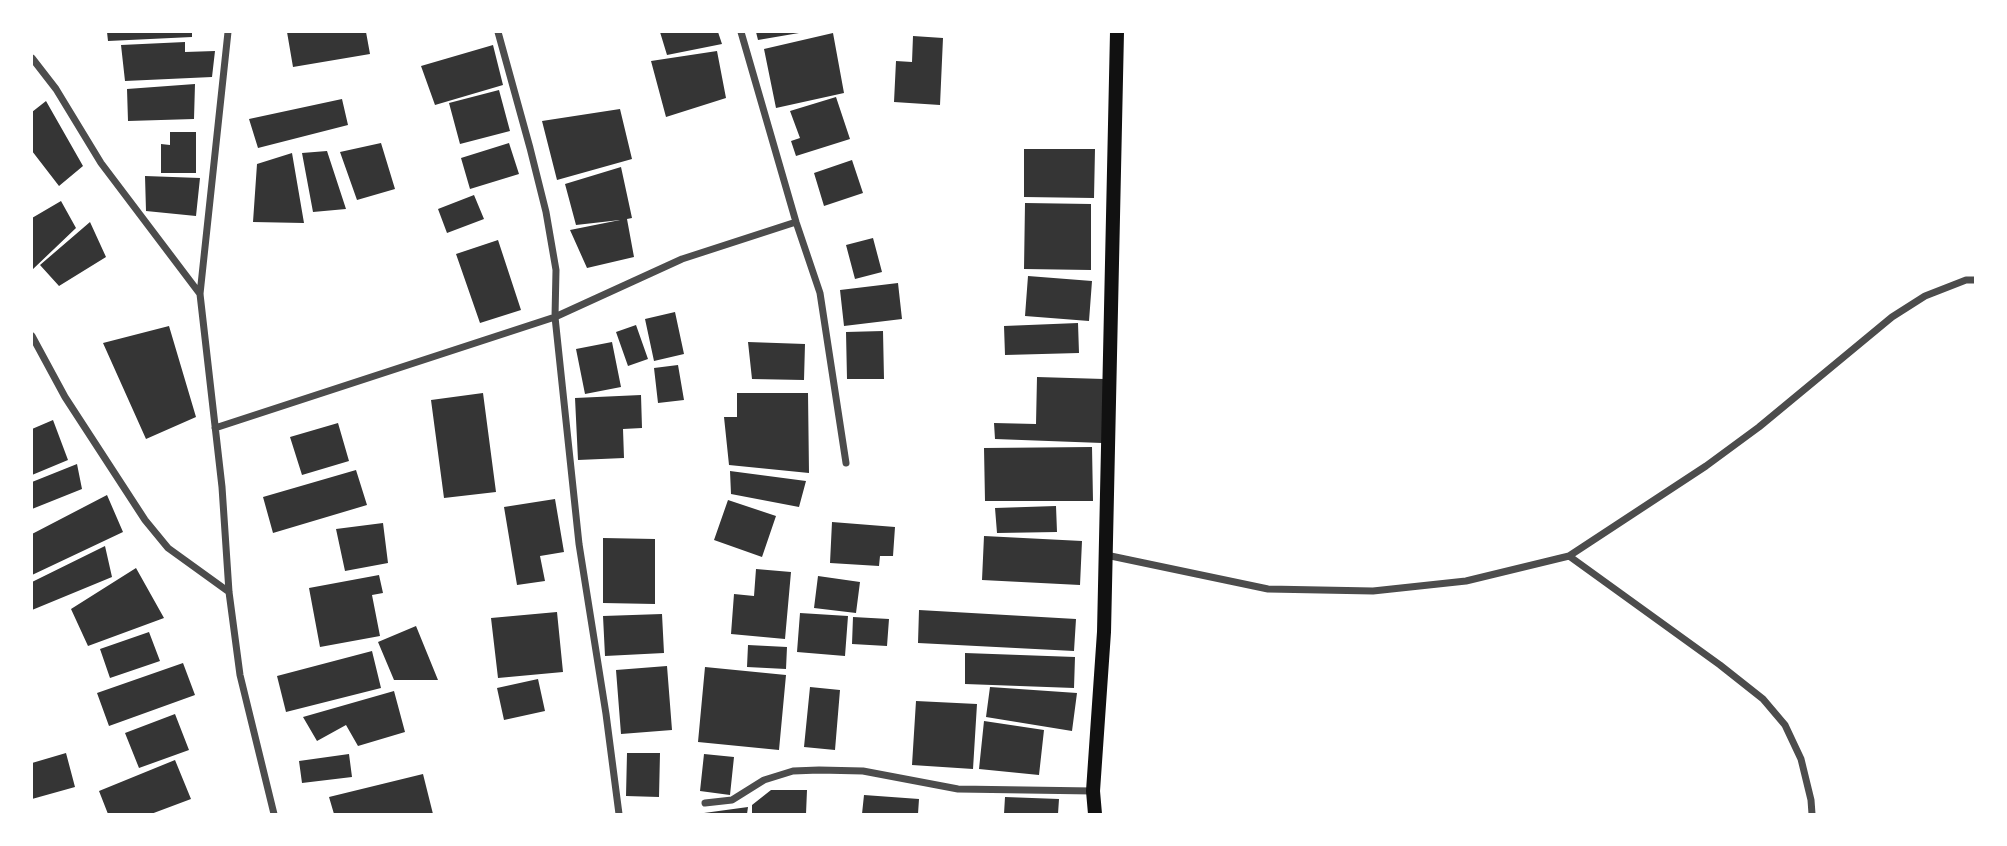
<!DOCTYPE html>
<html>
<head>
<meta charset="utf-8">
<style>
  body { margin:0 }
  #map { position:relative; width:2007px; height:846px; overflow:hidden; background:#fff; font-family:Rubik,sans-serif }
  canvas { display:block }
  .frame { position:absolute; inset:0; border:33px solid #fff; pointer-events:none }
</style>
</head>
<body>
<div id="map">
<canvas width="2007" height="846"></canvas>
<div class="frame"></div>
</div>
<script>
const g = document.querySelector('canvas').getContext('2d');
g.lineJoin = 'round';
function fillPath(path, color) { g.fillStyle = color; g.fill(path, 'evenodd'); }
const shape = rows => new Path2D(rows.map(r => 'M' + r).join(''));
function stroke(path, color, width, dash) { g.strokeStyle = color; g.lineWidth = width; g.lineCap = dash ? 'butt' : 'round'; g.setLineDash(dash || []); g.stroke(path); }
const building = shape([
  [107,32,192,32,192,37,108,41],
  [287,32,366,32,370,54,293,67],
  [660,32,718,32,722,44,667,55],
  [756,32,798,32,799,33,758,40],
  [833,33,844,93,776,108,764,49],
  [913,36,943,38,940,105,894,102,896,61,912,62],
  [185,42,185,52,215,51,212,77,125,81,121,45],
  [493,45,503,85,435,105,421,66],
  [717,51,726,98,666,117,651,61],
  [195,84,194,119,128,121,127,89],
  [499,90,510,131,460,144,449,103],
  [836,97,850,139,796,156,791,141,800,138,790,111],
  [342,99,348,125,258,148,249,119],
  [46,101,83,166,59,186,32,151,32,112],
  [620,109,632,159,557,180,542,121],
  [170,132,196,132,196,173,161,173,161,144,170,145],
  [381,143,395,189,357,200,340,152],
  [509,143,519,174,470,189,461,158],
  [1024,149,1095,149,1094,198,1024,197],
  [327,151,346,209,313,212,302,153],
  [292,153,304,223,253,222,257,164],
  [852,160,863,193,824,206,814,173],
  [621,167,632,218,627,219,634,257,587,268,570,230,620,220,576,225,565,184],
  [145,176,200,178,196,216,146,211],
  [474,195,484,219,447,233,438,209],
  [61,201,76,228,32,270,32,218],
  [1025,203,1091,204,1091,270,1024,269],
  [90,222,106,257,59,286,40,265],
  [873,238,882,272,855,279,846,245],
  [498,240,521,310,480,323,456,254],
  [1028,276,1092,281,1089,321,1025,316],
  [898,283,902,319,844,326,840,290],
  [675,312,684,354,654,361,645,319],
  [1078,323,1079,353,1005,355,1004,326],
  [636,325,648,359,628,366,616,332],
  [169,326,196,417,146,439,103,343],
  [883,331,884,379,847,379,846,332],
  [612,342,621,387,585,394,576,349],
  [748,342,805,344,804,380,752,379],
  [678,365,684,400,658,403,654,368],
  [1037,377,1104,379,1102,443,995,439,994,423,1036,424],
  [483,393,496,492,444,498,431,400],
  [737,393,808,393,809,473,729,465,724,417,737,417],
  [641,395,642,428,623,429,624,458,578,460,575,398],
  [53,420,68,460,32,475,32,429],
  [338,423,349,461,302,475,290,437],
  [1092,447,1093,501,985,501,984,448],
  [77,464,82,489,32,509,32,482],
  [356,470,367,505,273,533,263,497],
  [730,471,806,481,799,507,731,494],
  [107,495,123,532,32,575,32,534],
  [555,499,564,552,540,556,545,581,517,585,504,507],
  [728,500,776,516,762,557,714,540],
  [1056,506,1057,532,997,533,995,508],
  [832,522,895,527,893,556,880,556,879,566,830,563],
  [383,523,388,563,345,571,336,529],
  [984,536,1082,541,1080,585,982,580],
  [603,538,655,539,655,604,603,603],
  [105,546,112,577,32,610,32,582],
  [136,568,164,618,88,646,71,609],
  [756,569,791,572,785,639,731,634,734,594,754,596],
  [379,575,383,593,372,595,380,636,320,647,309,588],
  [818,576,860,582,856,613,814,608],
  [919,610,1076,619,1074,651,918,643],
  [557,612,563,672,498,678,491,618],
  [800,613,848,616,845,656,797,652],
  [662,614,664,653,605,656,603,616],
  [853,617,889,619,887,646,852,644],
  [416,626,438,680,394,680,378,642],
  [149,632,160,661,110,678,100,649],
  [748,645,787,647,786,669,747,667],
  [372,651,381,688,286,712,277,676],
  [965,653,1075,657,1074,688,965,684],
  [183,663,195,695,109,726,97,693],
  [667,666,672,730,621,734,616,670],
  [705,667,786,675,779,750,698,742],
  [538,679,545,711,504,720,497,688],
  [810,687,840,690,835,750,804,747],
  [990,687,1077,693,1072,731,986,717],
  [394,691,405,732,358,746,346,725,317,741,303,717],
  [916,701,977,704,973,769,912,765],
  [175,714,189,750,139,768,125,733],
  [984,721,1044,730,1039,775,979,769],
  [66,753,75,787,32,799,32,763],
  [627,753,660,753,659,797,626,796],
  [349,754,352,777,302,783,299,761],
  [704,754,734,757,730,795,700,791],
  [175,760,191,799,151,814,108,814,99,791],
  [423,774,433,814,334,814,329,797],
  [771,790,807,790,806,814,752,814,752,805],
  [864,795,919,799,918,814,862,814],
  [1005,797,1059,799,1058,814,1004,814],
  [748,807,747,814,704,814,704,813]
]);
const minor = shape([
  [228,32,200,294,222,487,229,592,240,675,274,814],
  [498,32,530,148,546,212,556,270,555,317,579,544,606,714,619,814],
  [741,32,796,222,820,293,846,463],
  [32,58,56,89,101,163,200,294],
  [32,336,65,397,145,520,168,548,229,592],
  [215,428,555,317,682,259,796,222],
  [1106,555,1268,589,1373,591,1466,581,1569,556,1706,466,1759,427,1892,317,1925,296,1966,280,1976,280],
  [1569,556,1720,665,1763,699,1785,725,1801,759,1811,800,1812,814],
  [705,803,732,800,764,780,793,771,819,770,863,771,958,789,1093,791]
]);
const secondary = shape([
  [1095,814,1093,791,1104,632,1117,32]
]);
fillPath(building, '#353535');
stroke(minor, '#4c4c4c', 7);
stroke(secondary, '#111', 14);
</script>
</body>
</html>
